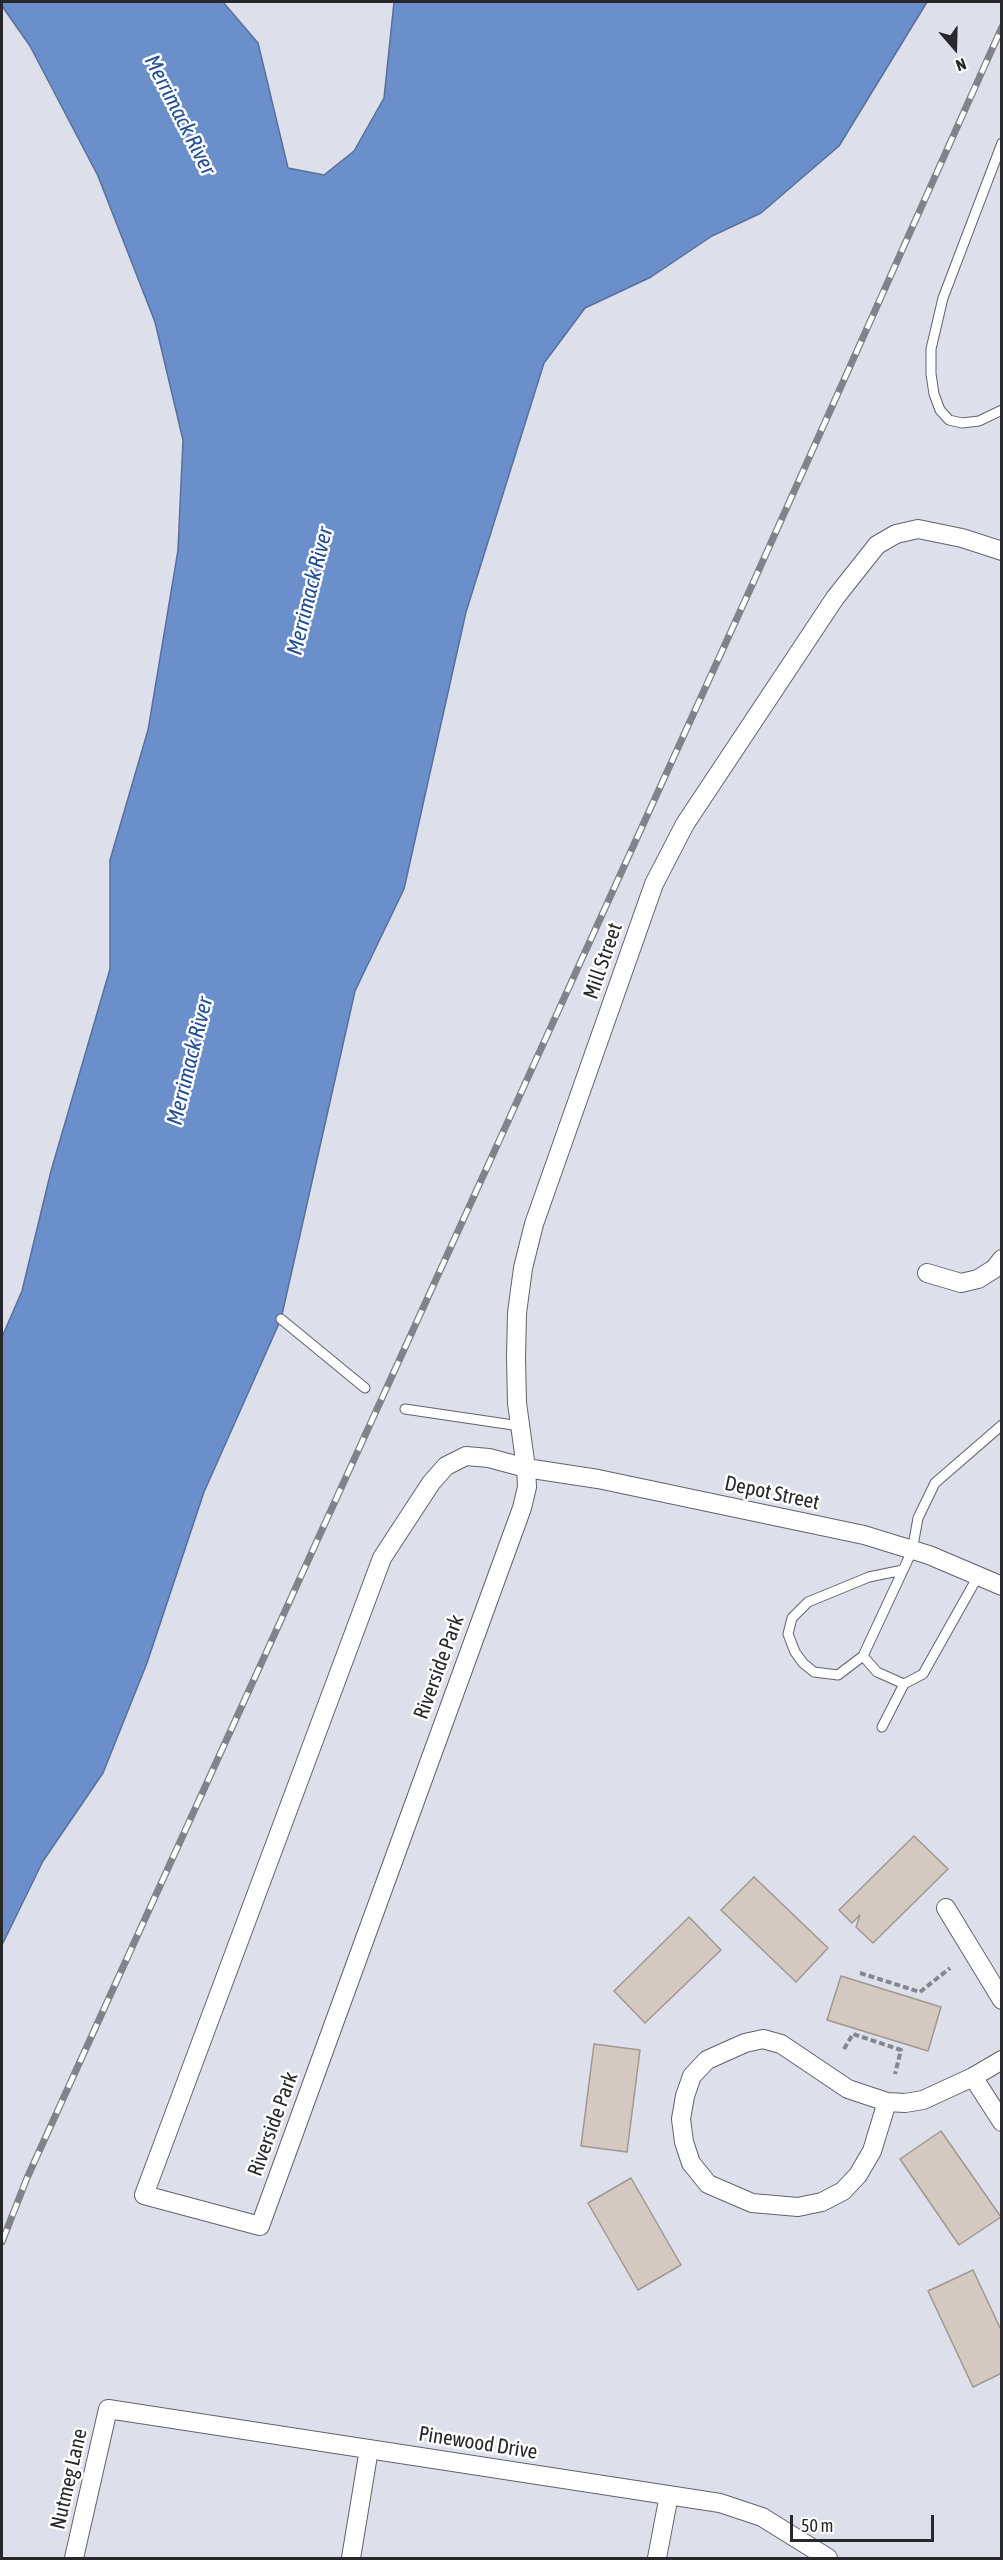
<!DOCTYPE html>
<html>
<head>
<meta charset="utf-8">
<style>
  body { margin:0 }
  #map { position:relative; width:1003px; height:2560px; overflow:hidden; background:#dddfea; font-family:"Asap Condensed",sans-serif }
  canvas { display:block }
  .frame { position:absolute; inset:0; border:3px solid #28282c; pointer-events:none }
  .north { position:absolute; left:925px; top:18px; width:60px; height:60px; -webkit-text-stroke:4px #fff; paint-order:stroke; rotate:160deg; font-size:16px; font-weight:700; line-height:24px; text-align:center; color:#28282c }
  .north::after { content:''; display:block; margin:auto; width:21px; height:27px; background:#28282c; clip-path:polygon(50% 0,100% 100%,50% 72%,0 100%) }
  .scale { position:absolute; left:790px; top:2515px; width:144px; height:27px; box-sizing:border-box; border:3px solid #28282c; border-top:0; padding-left:8px; font-size:18px; line-height:21px; white-space:nowrap; color:#28282c; -webkit-text-stroke:4px #fff; paint-order:stroke }
</style>
</head>
<body>
<div id="map">
<canvas width="1003" height="2560"></canvas>
<div class="frame"></div>
<div class="north">N</div>
<div class="scale">50 m</div>
</div>
<script>
const g = document.querySelector('canvas').getContext('2d');
g.lineJoin = 'round';
function fillPath(path, color) { g.fillStyle = color; g.fill(path, 'evenodd'); }
const shape = rows => new Path2D(rows.map(r => 'M' + r).join(''));
function stroke(path, color, width, dash) { g.strokeStyle = color; g.lineWidth = width; g.lineCap = dash ? 'butt' : 'round'; g.setLineDash(dash || []); g.stroke(path); }
function drawText(font, color, halo, rows, align = 'center') {
  g.font = font + ' "Asap Condensed",sans-serif'; g.lineWidth = 5; g.setLineDash([]); g.textBaseline = 'middle'; g.strokeStyle = halo; g.fillStyle = color; for (const [text, x, y, turn = 0] of rows) {
    g.save(); g.translate(x, y); g.rotate((+turn || 0) * Math.PI / 180); g.textAlign = isNaN(turn) ? turn : align; if (halo) g.strokeText(text, 0, 0); g.fillText(text, 0, 0); g.restore();
  }
}
const water = shape([
  [2,2,223,2,258,43,288,168,324,175,354,151,384,98,394,2,927,2,839,146,761,213,712,236,651,277,585,308,544,363,466,612,404,889,355,991,281,1319,204,1492,147,1663,103,1773,43,1861,2,1945,2,1337,22,1291,51,1171,110,969,110,860,148,730,178,550,183,440,155,322,98,176,30,46,2,6,2,2]
]);
const building = shape([
  [914,1836,948,1869,873,1943,856,1927,860,1915,852,1923,839,1910,914,1836],
  [754,1877,828,1948,796,1982,721,1910,754,1877],
  [689,1917,721,1950,645,2023,614,1991,689,1917],
  [841,1976,941,2007,928,2051,827,2020,841,1976],
  [594,2044,640,2050,627,2152,581,2146,594,2044],
  [941,2131,1001,2217,959,2245,900,2159,941,2131],
  [631,2178,681,2265,638,2290,588,2203,631,2178],
  [973,2270,1002,2332,1002,2373,973,2387,928,2291,973,2270]
]);
const path = shape([
  [860,1973,920,1992,950,1968],
  [844,2049,853,2034,901,2050,895,2074]
]);
const lane = shape([
  [1002,143,943,298,931,349,931,374,934,394,940,410,949,420,962,423,979,421,1002,410],
  [281,1319,365,1388],
  [405,1409,520,1426],
  [977,1578,923,1674,904,1684,877,1672,863,1656,912,1551,918,1518,935,1483,1002,1425],
  [863,1656,838,1675,814,1672,803,1663,795,1652,788,1634,792,1618,808,1602,869,1577,903,1570],
  [882,1727,904,1684]
]);
const street = shape([
  [1002,551,962,538,918,529,896,534,877,545,835,598,685,824,654,884,534,1224,523,1268,517,1313,516,1358,517,1403,526,1468,598,1479,864,1535,929,1555,1002,1586],
  [927,1273,961,1283,978,1279,994,1269,1002,1259],
  [466,1456,489,1458,526,1468,527,1487,522,1508,260,2226,144,2195,382,1558,431,1483,446,1466,466,1456],
  [946,1908,1002,2000],
  [973,2077,1002,2122],
  [887,2102,872,2151,858,2175,843,2191,822,2202,798,2207,752,2203,708,2184,691,2163,684,2142,681,2119,685,2096,692,2076,707,2060,745,2043,763,2039,781,2044,848,2089,887,2102,905,2103,923,2100,973,2077,1002,2060],
  [74,2558,108,2409,720,2503,762,2517,828,2558],
  [351,2558,369,2449],
  [657,2558,669,2495]
]);
const rail = shape([
  [2,2242,27,2178,753,583,1002,27]
]);
const streetNames = [
  ["Mill Street",603,961,-71],
  ["Depot Street",772,1493,12],
  ["Riverside Park",439,1667,-70],
  ["Riverside Park",273,2124,-70],
  ["Pinewood Drive",478,2443,9],
  ["Nutmeg Lane",69,2479,-77]
];
const waterNames = [
  ["Merrimack River",180,115,63],
  ["Merrimack River",310,591,-76],
  ["Merrimack River",190,1061,-76]
];
fillPath(water, '#6b8fca');
stroke(water, '#57709b', 1.5);
fillPath(building, '#d3c9c1');
stroke(building, '#a09790', 1.5);
stroke(lane, '#61636c', 11);
stroke(street, '#61636c', 20);
stroke(path, '#84858d', 4, [6, 3]);
stroke(lane, '#fff', 9);
stroke(street, '#fff', 18);
stroke(rail, '#81828a', 7);
stroke(rail, '#fff', 4.5, [14]);
drawText('21px', '#28282c', '#fff', streetNames);
drawText('italic 22px', '#214d95', '#fff', waterNames);
</script>
</body>
</html>
